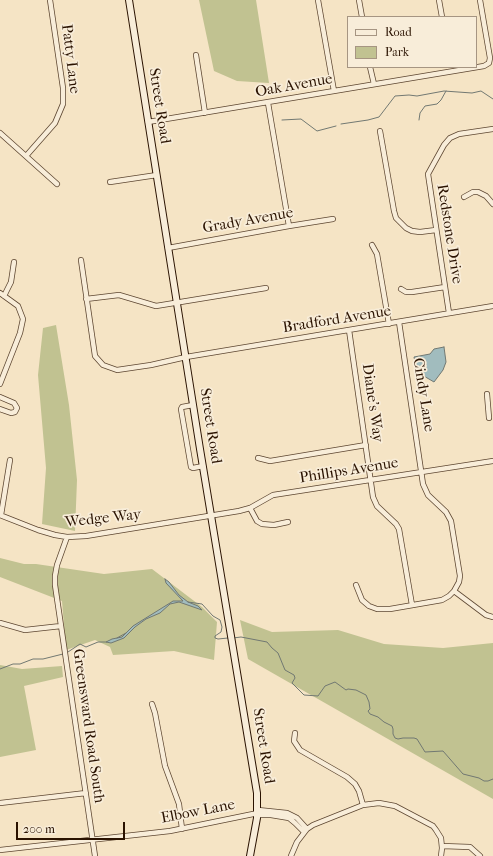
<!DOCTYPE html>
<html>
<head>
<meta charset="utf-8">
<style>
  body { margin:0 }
  #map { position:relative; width:493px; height:856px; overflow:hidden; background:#f5e4c5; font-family:"IM FELL French Canon",serif }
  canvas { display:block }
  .legend { position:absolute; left:347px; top:16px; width:130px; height:52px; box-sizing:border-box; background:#f8edd9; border:1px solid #a69582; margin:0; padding:5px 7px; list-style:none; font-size:12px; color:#2a1200 }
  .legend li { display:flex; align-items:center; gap:8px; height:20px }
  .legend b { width:20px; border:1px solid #a69582 }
  .scale { position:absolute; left:16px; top:822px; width:109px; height:18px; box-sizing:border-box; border:2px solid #2a1200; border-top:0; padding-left:5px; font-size:12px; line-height:14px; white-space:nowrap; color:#2a1200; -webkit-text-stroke:3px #f8edd9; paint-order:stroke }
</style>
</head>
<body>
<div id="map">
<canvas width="493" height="856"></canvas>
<ul class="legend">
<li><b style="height:5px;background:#f8edd9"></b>Road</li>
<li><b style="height:11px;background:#c1c291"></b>Park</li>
</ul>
<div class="scale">200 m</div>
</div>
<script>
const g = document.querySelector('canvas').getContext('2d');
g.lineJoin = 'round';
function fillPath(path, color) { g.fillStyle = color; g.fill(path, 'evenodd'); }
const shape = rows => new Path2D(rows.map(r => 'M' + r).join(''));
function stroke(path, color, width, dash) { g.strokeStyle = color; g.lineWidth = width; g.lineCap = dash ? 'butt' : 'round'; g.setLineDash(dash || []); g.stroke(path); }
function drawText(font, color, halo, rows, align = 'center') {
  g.font = font + ' "IM FELL French Canon",serif'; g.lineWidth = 3.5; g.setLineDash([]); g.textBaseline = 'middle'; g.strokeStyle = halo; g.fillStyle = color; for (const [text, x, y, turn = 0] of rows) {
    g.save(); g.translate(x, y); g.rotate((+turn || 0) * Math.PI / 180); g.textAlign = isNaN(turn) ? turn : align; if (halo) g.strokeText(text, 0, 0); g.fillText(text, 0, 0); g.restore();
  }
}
const green = shape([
  [199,0,256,0,269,83,237,81,214,71],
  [56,325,69,405,77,480,75,531,42,524,46,468,38,375,43,328],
  [0,558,24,564,36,564,104,574,152,569,202,607,217,622,214,660,174,651,113,655,110,647,95,640,66,650,62,601,0,577],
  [240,620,272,632,338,630,384,644,443,648,493,643,493,799,248,659],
  [0,665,22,669,62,666,63,677,24,686,36,750,0,757]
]);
const water = shape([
  [444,347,446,362,443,370,434,382,417,372,414,357,430,354,434,349,444,347],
  [165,579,169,582,179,595,188,602,198,606,202,610,179,602,170,604,160,613,146,619,135,627,124,638,111,643,106,642,112,639,122,637,133,626,170,603,173,601,183,601,166,583,165,579]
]);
const stream = shape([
  [282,120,301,119,317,131,336,126],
  [419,120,420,113,425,106,437,104,441,100,446,91],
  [341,124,368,120,379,117,395,96,409,95,417,96,444,91,472,93,481,91,493,99],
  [188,602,202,604,213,616,220,620,222,627,221,632,215,636,215,638,218,639,228,638],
  [117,638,126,633],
  [233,638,241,637,267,642,272,648,278,653,285,670,294,675,295,678,292,683,304,695,318,696,325,686,335,682,346,690,348,689,356,690,366,695,369,702,370,709,368,711,370,714,378,717,384,722,392,726,393,729,393,734,395,738,398,739,403,738,414,738,417,739,425,752,443,751,463,774,479,778,484,781,488,781,493,779],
  [68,652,80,644,86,647,98,642,106,642],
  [0,669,13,664,20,664,33,659,43,659,63,654]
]);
const minor = shape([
  [318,0,334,91],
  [359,0,362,17],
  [439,0,442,17],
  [196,55,205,113],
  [370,67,374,84],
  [268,103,289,226],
  [148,122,484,66,489,63,490,58,480,0],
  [380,131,394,211,396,218,406,228,412,231,420,232,436,230],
  [0,133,57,184],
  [26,156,55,123,63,104,63,88,50,0],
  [110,182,157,175],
  [464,197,473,192,478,192,486,196,493,204],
  [372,245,377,254,389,324],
  [168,248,289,226,333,219],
  [81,260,95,356,103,365,117,370,151,365,186,357,493,306],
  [401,289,406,292,412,292,445,287],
  [0,293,18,306,23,319,20,333,0,384],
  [4,296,11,282,14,262],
  [86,299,119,295,156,306,266,288],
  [449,313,428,174,444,145,450,138,459,134,493,129],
  [349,330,373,497,377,506,396,524,399,529,412,605],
  [487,394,489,418],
  [0,397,14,403,17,408,15,412,11,413,0,409],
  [193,405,182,407,181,409,191,467,193,468,203,466],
  [258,458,270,461,366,445],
  [250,508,257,521,262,524,274,525,288,522],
  [0,515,38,530,55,535,67,537,86,536,239,511,250,508,273,495,493,461],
  [1,515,10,460],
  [67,537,57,565,55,576,55,585,95,856],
  [356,585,362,600,369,606,377,609,390,609,442,600,449,596,454,591,459,582,460,576,451,521,446,512,428,495,423,484,399,322],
  [454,591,486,615,493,617],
  [0,623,25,630,61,626],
  [152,704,155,713,165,766,179,804,182,829],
  [295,733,294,741,300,750,347,777,355,784,359,791,363,805],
  [0,803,86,793],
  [258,810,287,813,297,818,307,829],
  [258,815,271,815,289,818,295,823,304,832],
  [442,846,470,847,480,856],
  [0,850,170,831,258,813],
  [291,856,297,842,307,829,313,825,363,805,379,803,395,806,433,826,436,830,441,838,442,848,441,856]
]);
const secondary = shape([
  [129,0,200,449,257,793,257,818,250,856]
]);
const streetNames = [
  ["Patty Lane",70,59,83],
  ["Oak Avenue",294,86,-10],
  ["Street Road",159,106,81],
  ["Grady Avenue",248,221,-10],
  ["Redstone Drive",449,234,81],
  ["Bradford Avenue",337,320,-9],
  ["Cindy Lane",423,395,81],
  ["Diane's Way",372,403,82],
  ["Street Road",210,426,81],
  ["Phillips Avenue",349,471,-9],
  ["Wedge Way",103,519,-6],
  ["Greensward Road South",88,726,82],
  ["Street Road",263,746,81],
  ["Elbow Lane",198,812,-11]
];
fillPath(green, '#c1c291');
fillPath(water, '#a1bcbe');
stroke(water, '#717872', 1);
stroke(stream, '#717872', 1);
stroke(minor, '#5d4631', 6);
stroke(secondary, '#2a1200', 8);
stroke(minor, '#f8edd9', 4.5);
stroke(secondary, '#f8edd9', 6);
drawText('15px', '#2a1200', '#f8edd9', streetNames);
</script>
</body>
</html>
